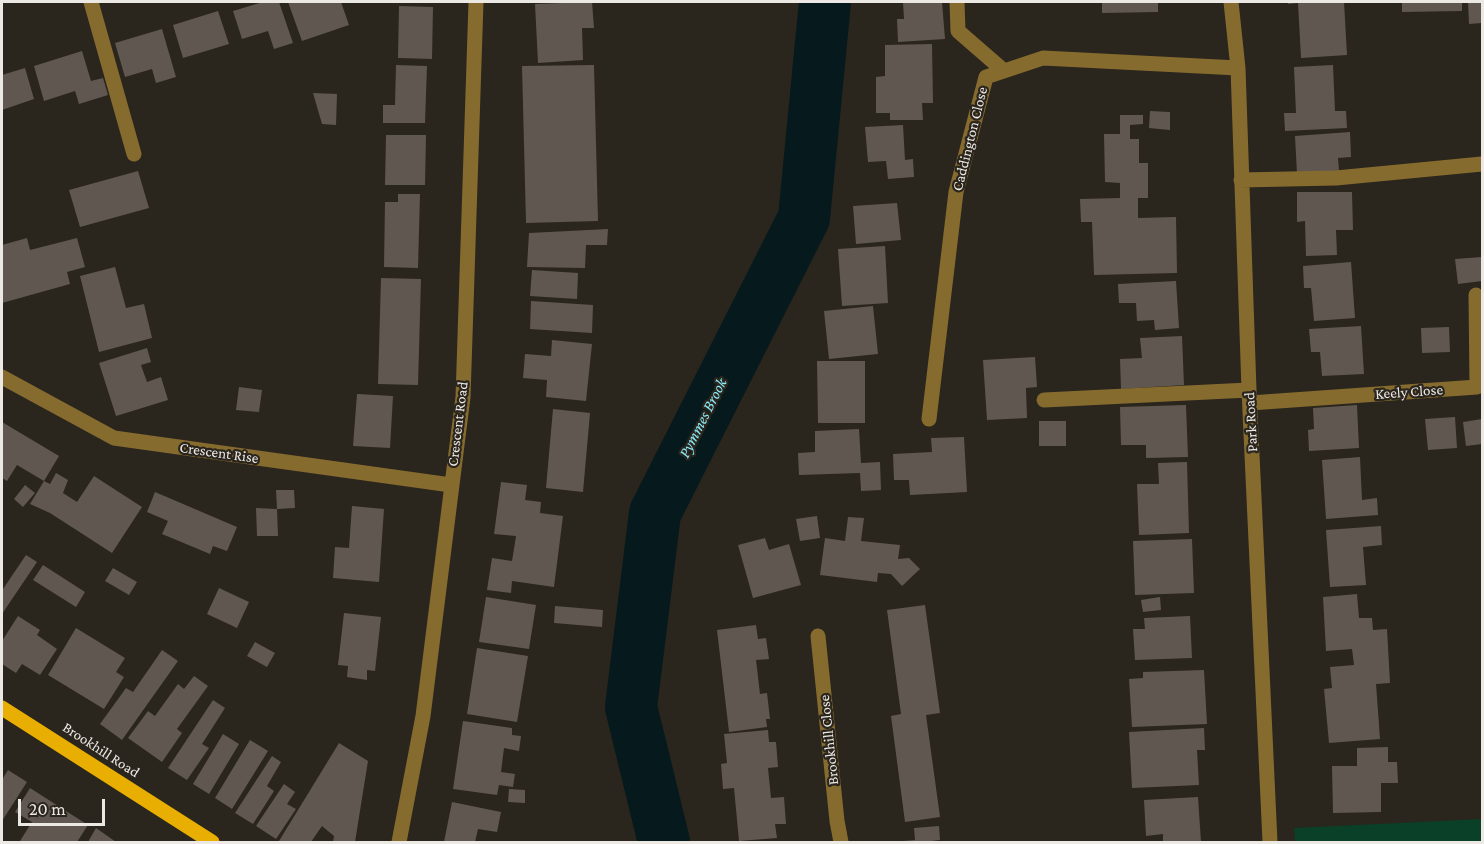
<!DOCTYPE html>
<html>
<head>
<meta charset="utf-8">
<style>
  body { margin:0 }
  #map { position:relative; width:1484px; height:844px; overflow:hidden; background:#2a251d; font-family:"Crimson Pro",serif }
  canvas { display:block }
  .frame { position:absolute; inset:0; border:3px solid #ece8e3; pointer-events:none }
  .scale { position:absolute; left:18px; top:799px; width:87px; height:27px; box-sizing:border-box; border:3px solid #ece8e3; border-top:0; padding-left:8px; font-size:18px; line-height:21px; white-space:nowrap; color:#ece8e3; -webkit-text-stroke:4px #2a251d; paint-order:stroke }
</style>
</head>
<body>
<div id="map">
<canvas width="1484" height="844"></canvas>
<div class="frame"></div>
<div class="scale">20 m</div>
</div>
<script>
const g = document.querySelector('canvas').getContext('2d');
g.lineJoin = 'round';
function fillPath(path, color) { g.fillStyle = color; g.fill(path, 'evenodd'); }
const shape = rows => new Path2D(rows.map(r => 'M' + r).join(''));
function stroke(path, color, width, dash) { g.strokeStyle = color; g.lineWidth = width; g.lineCap = dash ? 'butt' : 'round'; g.setLineDash(dash || []); g.stroke(path); }
function drawText(font, color, halo, rows, align = 'center') {
  g.font = font + ' "Crimson Pro",serif'; g.lineWidth = 4.5; g.setLineDash([]); g.textBaseline = 'middle'; g.strokeStyle = halo; g.fillStyle = color; for (const [text, x, y, turn = 0] of rows) {
    g.save(); g.translate(x, y); g.rotate((+turn || 0) * Math.PI / 180); g.textAlign = isNaN(turn) ? turn : align; if (halo) g.strokeText(text, 0, 0); g.fillText(text, 0, 0); g.restore();
  }
}
const green = shape([
  [1482,819,1482,842,1295,842,1294,828]
]);
const river = shape([
  [664,842,631,707,655,513,804,218,825,2]
]);
const building = shape([
  [263,2,279,2,293,43,274,49,268,31,242,39,233,11],
  [288,2,341,2,349,25,302,41],
  [592,2,594,28,582,28,583,60,538,63,535,4],
  [903,2,942,2,945,39,898,42,897,19,904,19],
  [1102,2,1158,2,1158,12,1102,13],
  [1288,2,1344,2,1347,55,1301,58,1298,3,1288,4],
  [1402,2,1462,2,1462,11,1402,12],
  [1468,2,1482,2,1482,23,1469,24],
  [399,6,433,7,432,59,398,58],
  [218,11,229,44,183,58,173,25],
  [162,29,176,77,156,83,152,69,125,77,115,43],
  [932,44,933,103,922,103,923,120,890,120,890,113,876,113,876,77,885,76,885,45],
  [82,51,91,81,103,78,108,95,79,104,75,91,44,101,34,66],
  [396,65,427,66,425,123,383,123,383,105,395,105],
  [594,65,598,221,526,223,522,66],
  [1333,65,1335,111,1346,111,1347,128,1285,131,1284,113,1296,113,1294,67],
  [25,68,34,99,2,110,2,75],
  [313,93,337,94,336,125,322,124],
  [1150,111,1170,112,1170,130,1149,128],
  [1120,115,1143,115,1143,124,1130,125,1130,139,1139,139,1139,163,1148,163,1148,198,1138,198,1138,218,1176,217,1177,273,1094,275,1092,222,1081,222,1080,199,1120,198,1120,183,1105,182,1104,134,1120,134],
  [903,125,905,160,913,159,914,177,888,179,886,161,868,162,865,127],
  [1350,132,1351,157,1338,158,1339,171,1297,174,1295,136],
  [386,135,426,135,425,185,385,185],
  [138,171,149,208,80,227,69,190],
  [1297,192,1352,192,1353,230,1336,230,1337,255,1306,256,1305,221,1297,222],
  [398,194,420,194,418,268,384,267,385,202,398,202],
  [897,203,901,240,856,244,853,206],
  [608,229,607,245,586,245,585,268,527,267,529,233],
  [27,238,30,250,77,238,85,267,67,272,70,284,2,303,2,245],
  [885,246,888,303,842,306,838,249],
  [1482,257,1482,281,1458,284,1455,259],
  [1351,262,1355,318,1314,321,1311,288,1304,288,1303,266],
  [115,267,126,308,144,304,152,338,99,352,80,276],
  [532,270,578,273,577,299,530,296],
  [381,278,421,279,418,385,378,384],
  [1176,281,1179,328,1155,330,1154,320,1137,321,1136,303,1119,303,1118,284],
  [531,301,593,305,592,333,530,329],
  [873,306,878,354,829,359,824,311],
  [1361,326,1364,374,1322,376,1320,352,1311,352,1309,329],
  [1449,327,1450,352,1422,353,1421,328],
  [1182,336,1184,385,1121,389,1120,359,1142,358,1140,338],
  [552,340,592,344,586,401,546,397,547,380,523,378,525,354,551,356],
  [147,348,151,362,141,365,147,382,161,377,168,400,116,416,99,363],
  [1035,357,1037,387,1026,388,1027,418,987,420,983,360],
  [817,361,865,361,865,423,818,423],
  [239,387,262,390,259,412,236,410],
  [357,394,393,396,390,448,353,446],
  [1186,405,1188,457,1146,458,1146,445,1121,445,1120,407],
  [1357,405,1359,448,1309,451,1308,430,1314,429,1313,408],
  [553,409,590,413,583,492,546,488],
  [1455,417,1457,448,1428,450,1425,419],
  [1482,419,1482,444,1466,446,1463,422],
  [1039,421,1066,421,1066,446,1039,446],
  [2,422,59,456,44,481,50,484,56,473,68,480,63,493,77,502,94,476,142,507,112,553,50,513,30,504,44,481,17,465,7,481,2,478],
  [859,429,861,463,880,462,881,490,861,491,860,473,799,475,798,453,815,452,815,431],
  [964,437,967,492,910,495,909,480,894,480,893,454,932,452,931,438],
  [1360,457,1362,500,1377,498,1378,515,1326,519,1322,460],
  [1187,462,1189,533,1139,535,1137,484,1159,484,1158,463],
  [501,482,527,485,525,500,541,502,540,513,563,516,554,587,512,581,511,593,487,590,492,558,512,561,516,536,494,534],
  [25,485,35,493,23,507,14,499],
  [276,490,294,490,295,508,277,509,278,536,257,536,256,508,277,509],
  [155,492,237,527,227,551,213,546,210,554,162,534,168,521,147,512],
  [352,506,384,509,379,582,333,578,335,547,349,548],
  [817,516,820,538,800,541,796,519],
  [848,517,864,518,861,541,900,545,898,559,909,558,920,569,902,586,891,574,878,573,877,582,820,575,825,538,845,541],
  [1381,526,1382,545,1363,547,1366,585,1330,587,1326,530],
  [765,538,769,550,789,544,801,585,753,598,738,545],
  [1192,539,1194,593,1135,595,1133,541],
  [26,555,37,562,2,614,2,588,3,589],
  [43,565,85,592,76,607,33,580],
  [113,568,137,582,129,595,105,581],
  [219,588,249,602,237,628,207,614],
  [1357,594,1359,618,1372,618,1373,630,1387,629,1390,683,1376,684,1380,739,1329,743,1324,689,1332,688,1330,667,1354,665,1352,649,1326,651,1323,597],
  [486,597,536,605,529,649,479,642],
  [1160,597,1161,610,1143,612,1141,600],
  [925,605,940,713,926,715,940,817,905,822,891,716,901,714,887,610],
  [555,606,603,610,602,627,554,623],
  [344,613,381,617,375,671,367,670,367,680,347,677,348,666,338,665],
  [18,616,40,630,37,635,57,649,40,675,22,664,16,673,2,664,2,641],
  [1190,616,1192,658,1135,660,1133,629,1145,629,1144,618],
  [756,625,758,639,766,638,769,659,756,660,760,694,767,693,770,719,766,719,767,727,729,732,717,630],
  [76,628,125,658,116,672,124,677,104,709,48,675],
  [255,642,275,653,267,667,247,656],
  [477,648,528,656,517,722,467,714],
  [162,650,178,661,122,740,100,724,126,688,133,692],
  [1204,670,1207,724,1132,727,1129,679,1143,678,1143,672],
  [194,676,208,686,177,729,182,733,162,762,128,738,148,711,155,716,178,684,184,689],
  [213,700,225,708,202,744,209,748,187,780,168,768],
  [463,721,512,728,512,735,521,736,519,751,504,748,501,772,515,774,513,787,499,785,497,795,453,789],
  [1204,728,1205,750,1197,750,1199,785,1132,788,1129,732],
  [768,730,769,742,776,742,778,767,768,768,771,798,784,797,786,824,775,824,777,838,739,841,734,788,723,789,721,764,727,763,724,734],
  [223,734,239,744,209,794,193,784],
  [250,740,268,751,232,809,215,798],
  [339,743,368,761,355,842,333,842,334,836,322,826,311,842,282,842,279,841],
  [1388,747,1388,762,1397,762,1398,783,1381,783,1381,812,1333,813,1332,766,1357,766,1357,748],
  [272,756,281,762,267,786,274,791,253,824,235,813],
  [8,770,27,782,2,821,2,780],
  [284,784,295,792,287,804,296,809,276,839,256,826],
  [30,788,88,825,77,842,20,841,32,822,15,812],
  [509,789,525,790,525,803,508,802],
  [1198,797,1201,842,1163,842,1163,834,1146,836,1144,800],
  [452,802,501,812,497,832,478,829,475,842,444,842],
  [939,826,940,840,931,841,931,842,903,842,903,841,915,840,914,828],
  [96,828,116,842,88,842]
]);
const minor = shape([
  [91,2,134,154],
  [957,2,958,31,1004,71],
  [1231,2,1238,68,1249,390,1270,842],
  [1241,180,1336,178,1482,164],
  [2,377,114,438,451,485],
  [1044,400,1249,390],
  [1250,403,1477,387,1476,295],
  [929,419,956,192,986,77,1043,58,1238,68],
  [818,636,837,821,841,842],
  [399,842,423,716,463,397,476,2]
]);
const major = shape([
  [2,708,212,842]
]);
const streetNames = [
  ["Caddington Close",970,139,-76],
  ["Keely Close",1409,392,-4],
  ["Park Road",1251,422,-93],
  ["Crescent Road",458,424,-83],
  ["Crescent Rise",219,453,8],
  ["Brookhill Close",829,740,-96],
  ["Brookhill Road",101,750,33]
];
const waterNames = [
  ["Pymmes Brook",703,418,-63]
];
fillPath(green, '#094027');
stroke(river, '#06191c', 52);
fillPath(building, '#615751');
stroke(minor, '#866b2f', 15);
stroke(major, '#e8af02', 15);
drawText('15px', '#ece8e3', '#2a251d', streetNames);
drawText('italic 16px', '#8aedfc', '#2a251d', waterNames);
</script>
</body>
</html>
